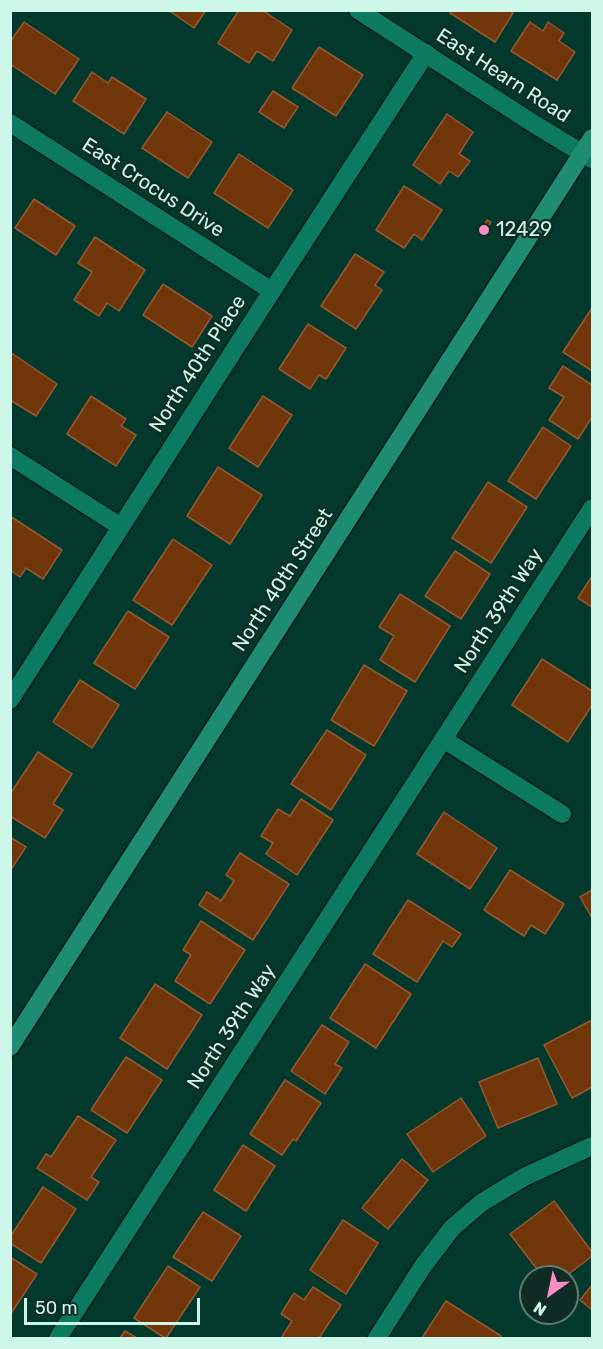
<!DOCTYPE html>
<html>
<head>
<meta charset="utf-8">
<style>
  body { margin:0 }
  #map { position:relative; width:603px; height:1349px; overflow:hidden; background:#02392c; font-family:Rubik,sans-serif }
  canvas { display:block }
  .frame { position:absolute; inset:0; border:12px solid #cdf8e9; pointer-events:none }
  .north { position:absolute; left:519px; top:1265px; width:60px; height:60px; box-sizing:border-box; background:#0f2c24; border:2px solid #5b7e73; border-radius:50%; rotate:213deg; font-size:16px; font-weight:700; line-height:24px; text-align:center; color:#cdf8e9 }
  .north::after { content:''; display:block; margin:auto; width:21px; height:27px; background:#fc8fc2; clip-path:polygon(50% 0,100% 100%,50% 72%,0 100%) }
  .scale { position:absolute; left:24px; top:1298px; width:176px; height:27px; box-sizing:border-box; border:3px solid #cdf8e9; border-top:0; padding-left:8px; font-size:18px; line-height:21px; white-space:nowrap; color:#cdf8e9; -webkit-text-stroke:4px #0f2c24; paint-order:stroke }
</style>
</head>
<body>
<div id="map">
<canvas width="603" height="1349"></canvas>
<div class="frame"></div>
<div class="north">N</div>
<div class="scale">50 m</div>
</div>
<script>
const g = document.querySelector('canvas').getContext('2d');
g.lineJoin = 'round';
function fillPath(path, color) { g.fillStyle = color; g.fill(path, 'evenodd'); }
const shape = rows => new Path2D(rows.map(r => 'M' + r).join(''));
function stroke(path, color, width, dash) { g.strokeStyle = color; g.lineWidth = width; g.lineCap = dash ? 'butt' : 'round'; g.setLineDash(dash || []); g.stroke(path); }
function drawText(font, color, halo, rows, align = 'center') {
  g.font = font + ' Rubik,sans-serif'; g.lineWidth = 4.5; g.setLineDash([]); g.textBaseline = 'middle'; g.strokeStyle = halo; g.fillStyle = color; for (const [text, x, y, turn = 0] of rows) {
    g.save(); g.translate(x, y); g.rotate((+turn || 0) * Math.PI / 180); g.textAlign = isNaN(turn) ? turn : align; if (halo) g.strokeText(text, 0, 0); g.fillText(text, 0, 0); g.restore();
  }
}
const building = shape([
  [168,10,206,10,194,28,168,10],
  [239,10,262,10,292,30,273,61,257,51,249,63,218,43,239,10],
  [452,10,509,10,513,13,495,42,450,13,452,10],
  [24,22,79,59,55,94,10,64,10,42,24,22],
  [530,22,543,31,548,22,564,33,559,41,575,52,557,80,511,51,530,22],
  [319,47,363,75,336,116,292,88,319,47],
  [92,72,108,83,112,77,146,99,124,134,73,101,92,72],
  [273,91,298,107,284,128,259,112,273,91],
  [167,112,212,142,188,178,142,148,167,112],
  [447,114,473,132,459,154,470,161,458,177,449,171,440,184,413,165,447,114],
  [239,154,293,190,268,228,214,193,239,154],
  [404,186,442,210,422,240,414,234,404,248,376,230,404,186],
  [34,199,75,226,56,255,15,228,34,199],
  [487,220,491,222,484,234,481,231,487,220],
  [95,237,145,270,119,311,107,303,99,316,74,300,92,272,78,263,95,237],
  [355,254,384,272,375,285,382,290,356,329,321,306,355,254],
  [163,284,212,316,192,347,143,315,163,284],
  [592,308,592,371,563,352,592,308],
  [308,324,346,348,326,379,319,375,310,389,279,369,308,324],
  [10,352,57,384,36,416,10,400,10,352],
  [563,366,592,385,592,417,578,439,549,420,564,397,549,388,563,366],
  [91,396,126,419,121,426,136,435,116,466,67,434,91,396],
  [263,396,292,415,258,467,229,448,263,396],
  [543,427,571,446,536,499,508,481,543,427],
  [218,467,262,495,230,544,187,516,218,467],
  [488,482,527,507,491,563,452,538,488,482],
  [10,516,62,550,43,579,26,568,20,577,10,570,10,516],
  [173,539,212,565,172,625,133,600,173,539],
  [455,551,490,574,461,619,425,596,455,551],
  [592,576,592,607,578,598,592,576],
  [400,594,450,626,415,682,380,660,394,636,379,627,400,594],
  [128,611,169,637,135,689,94,663,128,611],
  [542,659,592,691,592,705,568,742,512,705,542,659],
  [364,665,407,691,374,746,331,720,364,665],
  [80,680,119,705,92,748,53,722,80,680],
  [327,730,366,755,331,810,291,784,327,730],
  [38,752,72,774,53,804,63,810,45,838,10,816,10,794,38,752],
  [301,799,333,820,297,875,266,854,273,843,261,836,278,809,290,816,301,799],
  [444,812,497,848,470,889,417,854,444,812],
  [10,837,26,847,10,871,10,837],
  [240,853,289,884,253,940,199,905,207,892,221,901,234,881,226,875,240,853],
  [510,870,564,904,545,934,531,925,524,936,484,910,510,870],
  [592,890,592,918,580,897,592,890],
  [408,900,461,934,452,947,443,941,417,982,373,954,408,900],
  [201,921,245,950,210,1004,175,981,191,955,183,950,201,921],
  [365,964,411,994,376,1048,330,1018,365,964],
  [155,984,202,1015,167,1069,120,1038,155,984],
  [592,1020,592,1087,572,1098,544,1045,592,1020],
  [322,1025,349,1042,335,1064,342,1068,325,1094,291,1071,322,1025],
  [126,1057,162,1080,127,1133,91,1110,126,1057],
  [538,1058,557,1104,498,1128,479,1082,538,1058],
  [285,1080,321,1103,296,1141,293,1139,282,1155,250,1134,285,1080],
  [461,1098,486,1136,433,1172,407,1134,461,1098],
  [78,1116,116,1140,91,1177,99,1182,87,1200,37,1168,46,1154,51,1157,78,1116],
  [243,1145,275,1166,246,1211,214,1190,243,1145],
  [402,1159,428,1180,388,1229,362,1208,402,1159],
  [43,1187,76,1209,41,1263,10,1243,10,1237,43,1187],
  [554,1201,592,1252,592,1256,565,1277,543,1277,510,1234,554,1201],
  [203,1212,241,1236,212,1281,173,1257,203,1212],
  [343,1220,378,1243,346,1294,310,1270,343,1220],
  [10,1257,37,1274,10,1315,10,1257],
  [168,1266,200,1287,166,1338,165,1338,134,1318,168,1266],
  [592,1285,592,1310,580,1300,592,1285],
  [313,1287,341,1305,319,1338,281,1338,292,1321,281,1314,294,1293,304,1300,313,1287],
  [446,1301,501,1336,500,1338,422,1338,446,1301],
  [125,1331,137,1338,120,1338,125,1331]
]);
const street = shape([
  [358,10,534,124,592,159],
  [10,123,272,291],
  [10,456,121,527],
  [10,700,272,291,426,53],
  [443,739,562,814],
  [58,1338,592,508],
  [377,1338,423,1266,452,1228,481,1203,524,1177,592,1146]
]);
const secondary = shape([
  [10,1047,592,138]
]);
const markers = [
  [484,230,6,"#fc8fc2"]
];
const streetNames = [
  ["East Hearn Road",503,76,33],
  ["East Crocus Drive",153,188,33],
  ["North 40th Place",198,364,-57],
  ["North 40th Street",283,580,-57],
  ["North 39th Way",499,611,-57],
  ["North 39th Way",232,1027,-57]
];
const poiNames = [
  ["12429",496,230]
];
fillPath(building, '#703609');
stroke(building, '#965831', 1.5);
stroke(street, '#011e16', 21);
stroke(secondary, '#011e16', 21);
stroke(street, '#0c7a61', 18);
stroke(secondary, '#1d8c71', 18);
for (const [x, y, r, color] of markers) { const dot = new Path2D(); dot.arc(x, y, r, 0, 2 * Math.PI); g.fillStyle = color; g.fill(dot); stroke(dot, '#0f2c24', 2); }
drawText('20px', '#cdf8e9', '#0f2c24', streetNames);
drawText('20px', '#cdf8e9', '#0f2c24', poiNames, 'left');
</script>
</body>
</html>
